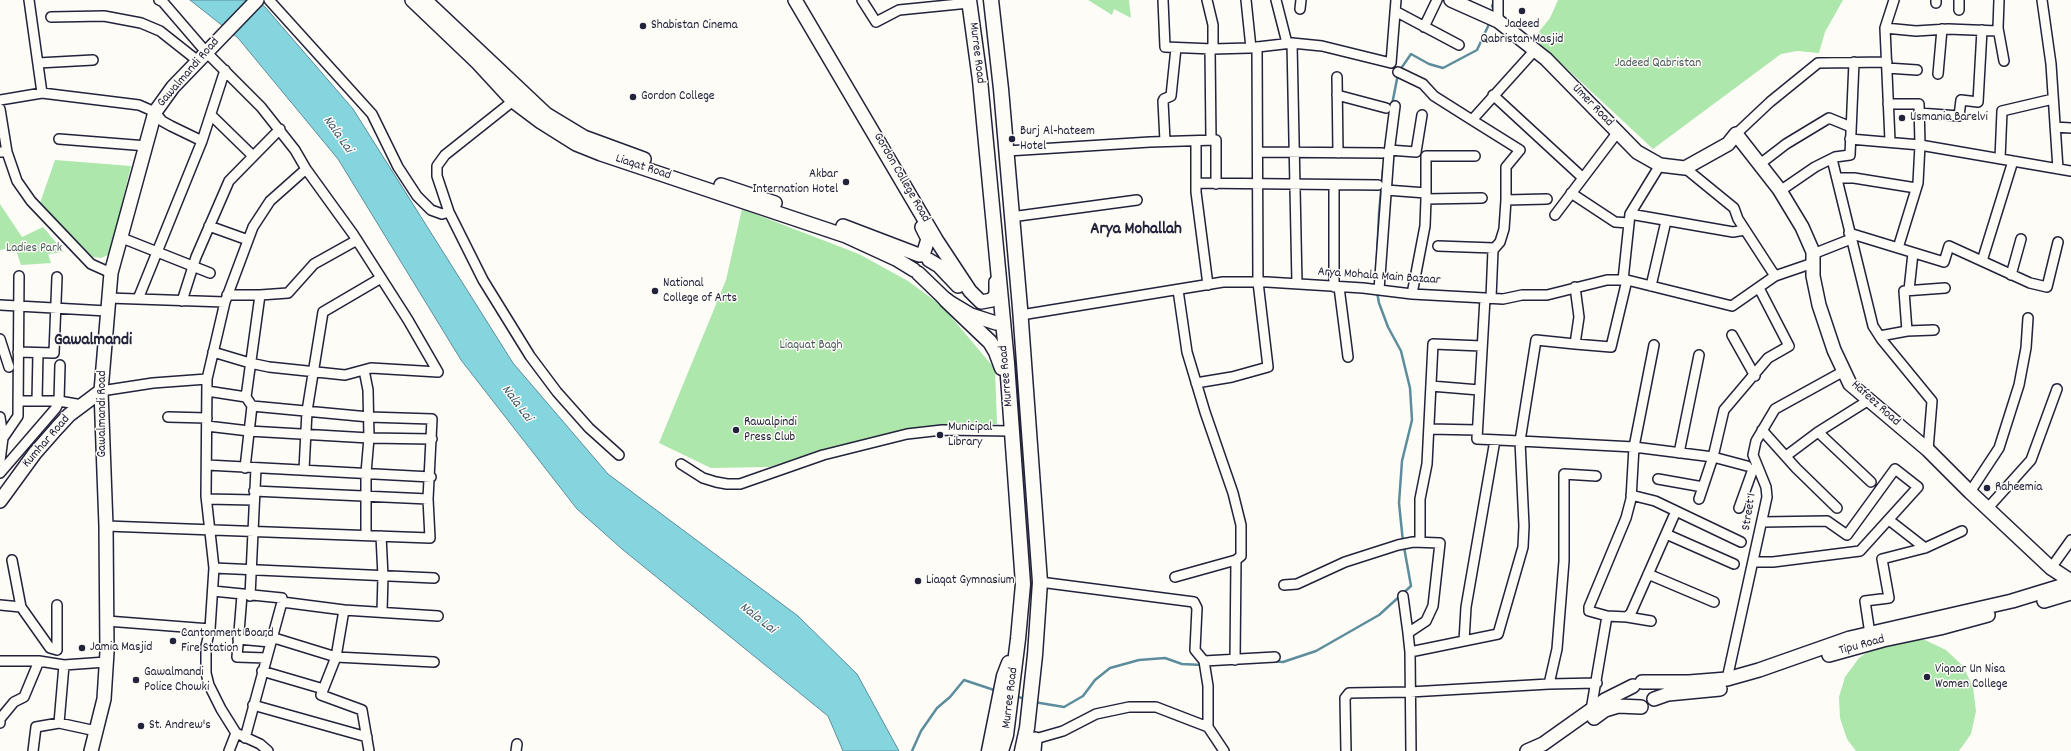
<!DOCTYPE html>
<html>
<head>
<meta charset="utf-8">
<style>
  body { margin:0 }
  canvas { display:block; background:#fdfcf7 }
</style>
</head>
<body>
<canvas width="2071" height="751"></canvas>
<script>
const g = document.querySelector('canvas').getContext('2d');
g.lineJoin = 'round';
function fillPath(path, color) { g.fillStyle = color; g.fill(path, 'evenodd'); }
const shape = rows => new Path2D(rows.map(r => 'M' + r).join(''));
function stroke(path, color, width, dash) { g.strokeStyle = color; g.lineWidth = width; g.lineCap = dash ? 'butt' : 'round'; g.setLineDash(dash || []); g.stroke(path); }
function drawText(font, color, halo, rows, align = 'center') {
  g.font = font + ' Dekko,sans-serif'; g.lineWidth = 3; g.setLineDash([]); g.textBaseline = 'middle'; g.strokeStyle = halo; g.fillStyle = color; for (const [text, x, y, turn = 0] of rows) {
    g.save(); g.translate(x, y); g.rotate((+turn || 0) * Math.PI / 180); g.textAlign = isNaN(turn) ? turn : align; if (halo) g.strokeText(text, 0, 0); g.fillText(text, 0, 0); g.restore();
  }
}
const green = shape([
  [1088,0,1129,0,1131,18,1114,9,1112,15],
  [1558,0,1843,0,1825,32,1819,53,1797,51,1781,54,1653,149,1534,38,1550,18],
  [55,160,131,166,110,254,101,258,93,257,40,203],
  [0,204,22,237,43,227,64,252,48,254,51,263,21,265,15,247,0,250],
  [742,209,859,254,908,281,942,306,995,369,997,424,939,425,829,448,769,467,711,468,659,443,726,280],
  [1901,638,1925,640,1946,650,1963,666,1973,687,1976,711,1971,734,1959,751,1856,751,1847,739,1840,718,1839,697,1845,677,1859,658,1879,644]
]);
const water = shape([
  [190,0,257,0,265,7,353,109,513,363,608,474,798,616,857,674,899,751,843,751,828,716,622,549,577,509,461,360,338,159,238,38,190,0]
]);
const stream = shape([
  [1495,0,1492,6,1495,12],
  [1400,70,1411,54,1429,64,1443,68,1477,50,1490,22],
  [1389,120,1398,74],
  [1376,280,1379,213,1383,169],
  [1377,292,1379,303,1388,327,1401,351,1410,388,1412,420,1402,461,1399,503,1403,542],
  [1270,661,1283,662,1316,651,1379,615,1411,586,1404,547],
  [1015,696,1025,699],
  [1034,702,1064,707,1083,696,1095,680,1110,668,1139,660,1165,658,1182,664,1202,665],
  [912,751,921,731,937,708,950,697,964,680,997,691]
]);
const street = shape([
  [29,0,42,93],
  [159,0,163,2,206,52,261,107,295,150,306,169,270,201,253,227,225,302,207,379,206,496,214,568,210,629,206,646,206,673,209,685,221,709,236,733,260,744,268,751],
  [269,0,372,114,398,167,417,196,431,210,442,214,449,212],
  [862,0,876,22,899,10,969,3],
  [1163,0,1165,47,1213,49,1249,48,1292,43,1322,46,1391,63,1396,0],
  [1207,0,1213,25,1213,49],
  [1246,0,1251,48],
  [1276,0,1287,43],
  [1999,0,1998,28,2004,61],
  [2042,0,2051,64,2058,169],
  [1936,3,1936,0],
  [1300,9,1301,0],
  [1959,10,1959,0],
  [1395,11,1459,45],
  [51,17,104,16,141,23,160,31,198,61],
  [1498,21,1498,0],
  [1424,27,1437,0],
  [1885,28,1916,31,1948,29,1998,31],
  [1292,43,1297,284],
  [38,63,93,60],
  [1887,68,1917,70],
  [1398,72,1423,84,1434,96,1472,120,1535,50],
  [1938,74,1942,29],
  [1337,77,1338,153],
  [1337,95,1386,108],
  [1493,95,1583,178],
  [0,100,42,93,139,105,155,112,162,121,171,126,202,141],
  [513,101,445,155,437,166,437,176,449,212,483,280,530,356,557,392,589,428,619,455],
  [1888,104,1919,104,1920,145,1918,183,1898,248],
  [0,109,7,152],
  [1919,113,1959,116,1961,100,1978,102,1982,30],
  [212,116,253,156],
  [1472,120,1520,150,1506,167,1506,200],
  [2055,127,2071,128],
  [1736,134,1770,102,1818,63,1887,62],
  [59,139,147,146],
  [1850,139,1920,145,2071,171],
  [1210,140,1211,140,1210,49],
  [1165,141,1163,101,1164,99,1171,96,1176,48],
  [1196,141,1196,192,1208,285],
  [1890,141,1885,28,1894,0],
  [1389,150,1416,152,1422,115],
  [1007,151,1150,142,1216,140,1216,184],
  [0,152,7,152,17,181,31,201,91,264,111,273],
  [1258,152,1382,153],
  [1832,159,1873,326,1882,340,1932,401,1928,450],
  [2000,159,2002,111,2053,99],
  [1760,164,1786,144,1829,118,1851,127],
  [1685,168,1734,208,1738,219,1775,276,1813,263],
  [306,169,353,234,408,320,438,372],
  [1837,178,1854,178,1916,188],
  [1196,183,1378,185],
  [1334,185,1334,287],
  [1386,190,1426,193],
  [1780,191,1815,167,1835,157,1850,155,1854,62],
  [1571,193,1615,222,1629,223],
  [1426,199,1426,156,1475,156],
  [1630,214,1733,232,1745,230],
  [1555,215,1617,133],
  [1011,217,1137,200],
  [209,226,248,240],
  [1849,233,1944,262,1949,246,2030,283,2047,287,2058,242],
  [122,238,210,273],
  [1438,246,1494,248],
  [1813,254,1851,239],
  [1982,261,2013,161],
  [2011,275,2021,239],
  [1623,280,1630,214,1660,165],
  [1651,286,1666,221],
  [1339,287,1348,357],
  [1575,287,1579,317,1575,344,1536,340,1520,441,1634,447,1713,457,1747,466],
  [1178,290,1187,352,1205,412,1233,493,1241,525,1241,556,1236,560,1235,660],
  [1379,290,1389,153,1395,106],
  [1909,290,1913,253],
  [1412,294,1425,226,1426,199,1482,198],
  [260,295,288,293,314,264,357,240],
  [108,298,225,302],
  [1491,298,1493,250,1500,242,1504,229,1506,200,1547,199],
  [138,299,202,141,225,70],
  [182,301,196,257,229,181,280,129],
  [0,305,107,311],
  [1021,315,1223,282,1267,282,1363,288,1412,294,1503,299,1522,295,1547,295,1607,280,1627,280,1732,306,1775,276],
  [1907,331,1904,291,1945,288],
  [1732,335,1755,376],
  [1880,336,1907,331,1934,330],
  [0,339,9,367],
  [1575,344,1611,347,1627,280],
  [18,352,54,353,57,277],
  [213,352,250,363,269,367,345,375,371,368,438,372],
  [364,370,368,390,369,438,366,473,366,535],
  [1196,383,1232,377,1268,367,1258,282,1257,47],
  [1431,386,1479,390],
  [101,391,153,383,207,379],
  [207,391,246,397],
  [18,401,59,401,82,405],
  [37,401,38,353],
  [0,417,3,438,0,461],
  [168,417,207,418],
  [207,426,249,431,369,438,432,439],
  [1429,429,1477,430],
  [1762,430,1796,468,1837,508],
  [1818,432,1871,482],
  [3,438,18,416,19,276],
  [1679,453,1699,355],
  [1786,456,1818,432,1869,400],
  [681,464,703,478,716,482,727,484,740,484,823,455,907,434,942,430,1012,431],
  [207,465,431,477],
  [245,468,252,406],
  [304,470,307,411,323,312,381,278],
  [0,473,56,408,59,401,60,365],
  [1596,476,1564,474,1564,561,1557,649,1549,684,1597,683],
  [1658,479,1703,487],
  [254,491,428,499],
  [1970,492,1999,448,2019,385,2026,348,2028,318],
  [1631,495,1655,501,1741,542],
  [207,499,254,500],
  [1699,499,1713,457,1724,410,1768,358,1789,346,1759,288],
  [1739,508,1753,469],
  [1987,509,2031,460,2057,389],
  [1889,520,1925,548],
  [106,526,430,538,428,499,432,419,369,417,252,406,246,397,260,295,227,295],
  [1666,534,1734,564],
  [381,536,383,576,382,612],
  [1420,542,1420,499,1427,464,1433,344,1482,346],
  [12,560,21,607],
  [1754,562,1773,562,1860,551,1918,487,1895,469,1847,535,1827,521,1762,522],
  [214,568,434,578],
  [2051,568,2071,540],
  [1648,574,1714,602],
  [1175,577,1236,560],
  [1040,582,1194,602,1197,608,1195,650,1204,661,1208,686,1208,727],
  [1284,585,1297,584,1345,562,1398,545,1413,542,1440,543,1433,606,1426,621,1408,633,1410,652,1411,751],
  [213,591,282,598,282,602,344,610,438,616],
  [242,595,237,657,266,658],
  [250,596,256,468],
  [1403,596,1408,633],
  [0,605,21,607,50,648,57,650,57,605],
  [344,610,336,657,321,695,362,710,369,751],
  [1607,616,1589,611,1589,607,1626,518,1631,499,1634,447,1654,345],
  [1627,617,1651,621],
  [107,621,210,629],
  [1870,634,1865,601,1889,598,1882,559,1925,548,1962,531],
  [271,637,336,657,434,662],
  [238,639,270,642],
  [1464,641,1466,607,1495,440],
  [1410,652,1498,634,1523,547,1524,526,1520,441,1477,439,1485,298],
  [0,661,39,661,64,665,106,662],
  [1204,661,1275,657],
  [262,671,320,688],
  [1727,679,1767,497,1766,487,1753,455,1756,441,1775,409,1844,371],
  [253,705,367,737],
  [1591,710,1607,616,1627,617,1631,613,1676,511],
  [0,723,0,719,14,702,24,697,39,661],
  [59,723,64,665],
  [245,738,282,602],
  [1035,739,1063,731,1096,714,1129,707,1156,707,1208,727,1224,751],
  [33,751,36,727,59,723,96,731],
  [229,751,236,733],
  [516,751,517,744],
  [1346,751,1345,698,1349,693,1410,692,1549,684]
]);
const secondary = shape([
  [412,0,478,63,513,101,541,122,576,144,601,154,846,236,896,259,914,270],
  [425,0,546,114,584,137,644,159],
  [795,0,937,241,970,291,981,302,992,300,996,294,996,282],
  [1451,0,1498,21,1546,59,1637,152,1660,165,1685,168,1728,144,1736,134,1779,189,1802,227,1813,252,1813,276,1819,305,1834,350,1850,384,1928,450,1970,492,2051,568,2071,581],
  [721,185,775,203],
  [843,226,919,255],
  [922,227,928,239,923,255],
  [929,260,939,266,958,286],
  [918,273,946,300,971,315,996,323,1002,323],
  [0,501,35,453,57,428,69,415,101,391],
  [2044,601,2071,593],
  [1829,655,1883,640,1940,628,1988,615],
  [1642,682,1689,682,1727,679,1759,670,1850,638,2012,601,2071,583],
  [1654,699,1668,694,1720,689],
  [1594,718,1605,710,1618,706,1641,707],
  [91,751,104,699,107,652,106,526,101,391,111,273,155,112,173,87,257,0],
  [1034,751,1035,739],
  [1527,751,1543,744,1605,700,1633,686]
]);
const primary = shape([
  [969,0,980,80,1007,363,1023,584,1018,639,1006,735,1001,751],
  [991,0,1001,89,1020,308,1040,582,1035,655,1027,728,1022,751],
  [946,300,990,342,996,352,1002,368],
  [989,751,1004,676,1009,663]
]);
const markers = [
  [1522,11,4,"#22223b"],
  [643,26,4,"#22223b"],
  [633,97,4,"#22223b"],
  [1902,118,4,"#22223b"],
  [1012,139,4,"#22223b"],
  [846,182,4,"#22223b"],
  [655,291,4,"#22223b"],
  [736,430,4,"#22223b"],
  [940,435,4,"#22223b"],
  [1987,488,4,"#22223b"],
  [918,581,4,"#22223b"],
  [173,641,4,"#22223b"],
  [82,648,4,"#22223b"],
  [1927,677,4,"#22223b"],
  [136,680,4,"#22223b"],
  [141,726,4,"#22223b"]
];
const poiNames = [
  ["Jadeed",1522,25,"center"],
  ["Qabristan Masjid",1522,40,"center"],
  ["Shabistan Cinema",651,26],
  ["Gordon College",641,97],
  ["Usmania Barelvi",1910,118],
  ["Burj Al-hateem",1020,132],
  ["Hotel",1020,147],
  ["Akbar",838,175,"right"],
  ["Internation Hotel",838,190,"right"],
  ["National",663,284],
  ["College of Arts",663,299],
  ["Rawalpindi",744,423],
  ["Press Club",744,438],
  ["Municipal",948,428],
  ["Library",948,443],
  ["Raheemia",1995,488],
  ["Liaqat Gymnasium",926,581],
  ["Cantonment Board",181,634],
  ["Fire Station",181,649],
  ["Jamia Masjid",90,648],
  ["Viqaar Un Nisa",1935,670],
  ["Women College",1935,685],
  ["Gawalmandi",144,673],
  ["Police Chowki",144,688],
  ["St. Andrew's",149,726]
];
const streetNames = [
  ["Murree Road",976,53,83],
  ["Gawalmandi Road",189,73,-49],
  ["Umer Road",1592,106,46],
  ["Liaqat Road",643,168,18],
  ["Gordon College Road",901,178,60],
  ["Arya Mohala Main Bazaar",1379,277,4],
  ["Murree Road",1007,376,-95],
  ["Hafeez Road",1875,404,42],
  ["Gawalmandi Road",103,414,-90],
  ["Kumhar Road",47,442,-49],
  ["Street 1",1750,512,-81],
  ["Tipu Road",1862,646,-15],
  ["Murree Road",1011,698,-83]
];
const parkNames = [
  ["Jadeed Qabristan",1658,64],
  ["Ladies Park",34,249],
  ["Liaquat Bagh",811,346]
];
const waterNames = [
  ["Nala Lai",337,135,55],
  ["Nala Lai",516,404,53],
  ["Nala Lai",757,619,38]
];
const districtNames = [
  ["Arya Mohallah",1136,231],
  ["Gawalmandi",93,342]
];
fillPath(green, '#ade7ac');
fillPath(water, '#84d5de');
stroke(water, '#5d8d9d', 1);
stroke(stream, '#5d8d9d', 2.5);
stroke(street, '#22223b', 12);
stroke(secondary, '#22223b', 16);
stroke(primary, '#22223b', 17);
stroke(street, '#fdfcf7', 9);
stroke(secondary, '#fdfcf7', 13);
stroke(primary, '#fdfcf7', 14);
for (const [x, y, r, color] of markers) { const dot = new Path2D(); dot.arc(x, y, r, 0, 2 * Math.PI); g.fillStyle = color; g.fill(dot); stroke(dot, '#fdfcf7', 1.5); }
drawText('13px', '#22223b', '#fdfcf7', poiNames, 'left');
drawText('13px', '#22223b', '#fdfcf7', streetNames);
drawText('13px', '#4c5d5d', '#fdfcf7', parkNames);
drawText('italic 14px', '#3f586c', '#fdfcf7', waterNames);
drawText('bold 17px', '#22223b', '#fdfcf7', districtNames);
</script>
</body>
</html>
